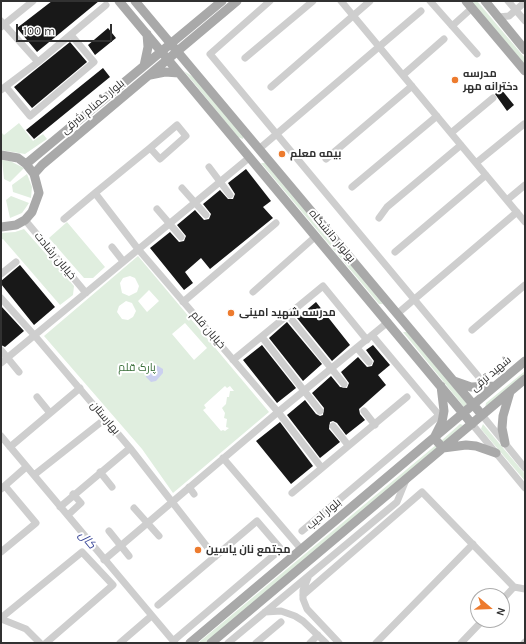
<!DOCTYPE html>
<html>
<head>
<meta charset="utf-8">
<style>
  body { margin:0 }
  #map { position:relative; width:526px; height:644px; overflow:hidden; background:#fff; font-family:Karla,sans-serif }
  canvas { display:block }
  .frame { position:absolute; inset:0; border:2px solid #313131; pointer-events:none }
  .north { position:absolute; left:470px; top:588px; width:40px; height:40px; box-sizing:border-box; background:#fff; border:1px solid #adadad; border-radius:50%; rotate:109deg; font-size:11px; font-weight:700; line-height:16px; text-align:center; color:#313131 }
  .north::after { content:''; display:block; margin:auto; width:14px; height:18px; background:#ed7b2e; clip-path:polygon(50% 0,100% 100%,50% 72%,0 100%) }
  .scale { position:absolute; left:16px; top:24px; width:96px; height:18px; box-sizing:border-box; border:2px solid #313131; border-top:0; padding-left:5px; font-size:12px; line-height:14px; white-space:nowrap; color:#313131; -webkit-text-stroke:3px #fff; paint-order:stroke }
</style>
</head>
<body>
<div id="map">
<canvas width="526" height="644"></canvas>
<div class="frame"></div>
<div class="north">N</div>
<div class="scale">100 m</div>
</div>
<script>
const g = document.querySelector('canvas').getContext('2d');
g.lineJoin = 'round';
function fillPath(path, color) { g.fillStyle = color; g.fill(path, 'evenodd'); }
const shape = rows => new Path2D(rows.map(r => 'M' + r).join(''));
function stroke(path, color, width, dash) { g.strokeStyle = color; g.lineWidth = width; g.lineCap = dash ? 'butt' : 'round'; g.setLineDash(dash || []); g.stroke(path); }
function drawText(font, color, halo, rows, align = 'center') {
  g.font = font + ' Karla,Cairo,sans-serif'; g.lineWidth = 4; g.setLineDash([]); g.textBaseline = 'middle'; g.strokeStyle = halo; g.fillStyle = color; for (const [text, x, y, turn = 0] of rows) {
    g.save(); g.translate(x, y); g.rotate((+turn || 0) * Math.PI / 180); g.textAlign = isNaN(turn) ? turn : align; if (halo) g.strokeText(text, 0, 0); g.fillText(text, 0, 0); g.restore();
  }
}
const green = shape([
  [470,1,477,1,525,58,525,67],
  [184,71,198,80,244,135,243,139,238,137],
  [19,123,33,141,43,134,47,139,25,154,1,150,1,132,4,135],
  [2,160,10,161,24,168,10,182,4,179],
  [261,163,265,163,383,304,379,304],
  [27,174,32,187,31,198,13,192,12,185],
  [11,196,29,203,22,213,10,218,6,200],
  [67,222,105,267,93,278,84,278,49,238],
  [24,229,74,286,73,295,60,305,3,239,1,240,1,233,15,232],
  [138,256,269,412,173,493,142,449,44,336],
  [130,276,135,278,139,286,137,292,129,296,122,293,120,283,123,278],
  [149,290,159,301,147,312,138,301],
  [126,301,132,303,136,311,133,317,128,320,122,319,117,312,119,306],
  [185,323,207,348,194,360,172,334],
  [225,386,227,388,230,386,234,391,230,391,229,397,227,397,226,404,222,408,225,413,224,418,227,419,226,427,229,428,225,431,223,430,221,431,203,410,206,408,204,405],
  [403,332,407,332,467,404,464,407],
  [525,371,525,376,485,408,486,403],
  [460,424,463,425,443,444,441,441],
  [483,424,525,474,525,481,481,429],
  [436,445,439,448,206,643,198,643]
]);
const water = shape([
  [153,363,163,369,163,373,156,381,151,382,146,377,145,369,148,364]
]);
const building = shape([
  [52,1,99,1,37,52,17,28],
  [108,28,116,38,95,55,88,45],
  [70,42,87,62,32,108,14,87],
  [103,68,110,77,34,139,26,130],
  [501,89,514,105,507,111,495,94],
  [246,169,271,201,263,207,273,218,210,269,201,258,185,272,193,283,184,290,150,248,170,232,179,242,184,241,186,236,177,225,195,210,204,220,209,219,211,214,203,204,220,190,228,199,233,199,235,194,228,183],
  [20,265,55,307,34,325,1,284,1,281],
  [316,302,350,345,332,361,297,318],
  [1,306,24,331,5,347,1,345],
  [287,322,322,364,303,381,269,338],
  [262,345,296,388,277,403,243,360],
  [373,345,390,365,378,375,386,385,359,409,360,414,365,420,346,435,337,423,333,421,330,422,329,429,340,442,320,458,287,415,305,400,316,414,320,416,323,415,324,408,312,393,331,376,340,387,347,388,349,383,341,372,358,357,367,367,372,366,374,361,366,350],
  [280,422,313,466,291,484,256,441]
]);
const minor = shape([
  [270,1,210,54,488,388],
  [341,1,525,222],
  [430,1,477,54],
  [508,1,525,21],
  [498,17,509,16,525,2],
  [1,21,38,62],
  [452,26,472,8],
  [1,27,33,1],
  [245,58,313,1],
  [403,75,444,39],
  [6,87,30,116,94,62,71,35],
  [271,87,370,1],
  [1,90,38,62,106,5],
  [451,133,493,98],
  [259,149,421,11],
  [326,159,412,86],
  [476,163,524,124],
  [209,167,230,195],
  [352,187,437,116],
  [182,188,206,215],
  [95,193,138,249,278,412,321,467],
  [507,200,525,185],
  [157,209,181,237],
  [379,218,387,207,461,145],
  [64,219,95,193,150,148,177,125,186,136,160,159,150,148],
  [25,220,86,293],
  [112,247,123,261],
  [395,252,486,175],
  [1,274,16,262],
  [253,292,316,236],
  [1,298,35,336,130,448,215,557],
  [183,302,276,223],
  [397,314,517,212],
  [288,315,344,384],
  [472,330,525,285],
  [372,335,439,415],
  [262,337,320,411],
  [357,348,369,362],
  [1,350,19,372],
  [233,360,323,286,367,340],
  [1,363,250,157],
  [37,397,50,413],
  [364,411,375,425],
  [482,415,525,468],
  [472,424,525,488],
  [333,426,348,445],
  [1,436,175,643],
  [10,447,80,388],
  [223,458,301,549],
  [100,472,112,487],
  [34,475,105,419],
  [189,487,194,494],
  [1,489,25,468],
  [292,493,407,397],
  [60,507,130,448],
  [134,508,159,536],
  [68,515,81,503,73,494],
  [109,531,129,556],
  [302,531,444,411],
  [1,552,36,523,5,486],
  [104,560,278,412,388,322],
  [308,578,303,590,303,599,307,609,339,643],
  [303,595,422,492,514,587],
  [502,600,514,587,525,589],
  [158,605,257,521,281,549,173,641],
  [265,612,281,611,295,616,303,621,326,643],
  [1,618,82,552,113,585,46,643],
  [1,619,26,629,40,643],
  [120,643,149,618],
  [228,643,397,502,406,480],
  [256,643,281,622],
  [310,643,318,635],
  [376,643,473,544],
  [461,643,483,620],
  [524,643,525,642]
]);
const major = shape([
  [119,1,472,424],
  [135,1,482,415],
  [466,1,525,71],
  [485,1,525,50],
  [144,66,148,47,147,34],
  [150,75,165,72,179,73],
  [1,155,18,158,26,164,34,174,39,193,32,212,25,220,16,225,1,227],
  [26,164,222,1],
  [34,174,42,165,237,1],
  [454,381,471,387,494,386],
  [441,386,444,411,442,422,434,438,443,448,466,445,476,446,496,453],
  [505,443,502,428,503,416,510,392],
  [190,643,525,361],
  [211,643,525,379]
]);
const markers = [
  [455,80,4,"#ed7b2e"],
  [282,154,4,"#ed7b2e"],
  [231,313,4,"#ed7b2e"],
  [198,550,4,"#ed7b2e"]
];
const poiNames = [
  ["مدرسه",463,74],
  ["دخترانه مهر",463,87],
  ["بیمه معلم",290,154],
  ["مدرسه شهید امینی",239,313],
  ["مجتمع نان یاسین",206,550]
];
const streetNames = [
  ["بلوار گمنام شرقی",93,107,-40],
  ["بولوار دانشگاه",332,236,50],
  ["خیابان رشادت",55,256,50],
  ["خیابان قلم",208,330,49],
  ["شهید ترقی",491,374,-40],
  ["بهارستان",105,418,50],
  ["بلوار ادیب",324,514,-40]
];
const parkNames = [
  ["پارک قلم",137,368]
];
const waterNames = [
  ["کال",87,540,50]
];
fillPath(green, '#e0eedf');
fillPath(water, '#cbd0ef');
fillPath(building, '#181818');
stroke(minor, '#cecece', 7);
stroke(major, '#a9a9a9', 9);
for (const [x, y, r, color] of markers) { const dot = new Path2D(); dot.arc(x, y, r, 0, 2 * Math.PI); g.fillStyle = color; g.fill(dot); stroke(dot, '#fff', 1.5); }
drawText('bold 11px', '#313131', '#fff', poiNames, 'left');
drawText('11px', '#313131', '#fff', streetNames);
drawText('11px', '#3c703c', '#fff', parkNames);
drawText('italic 12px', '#3a4798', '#fff', waterNames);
</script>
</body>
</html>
